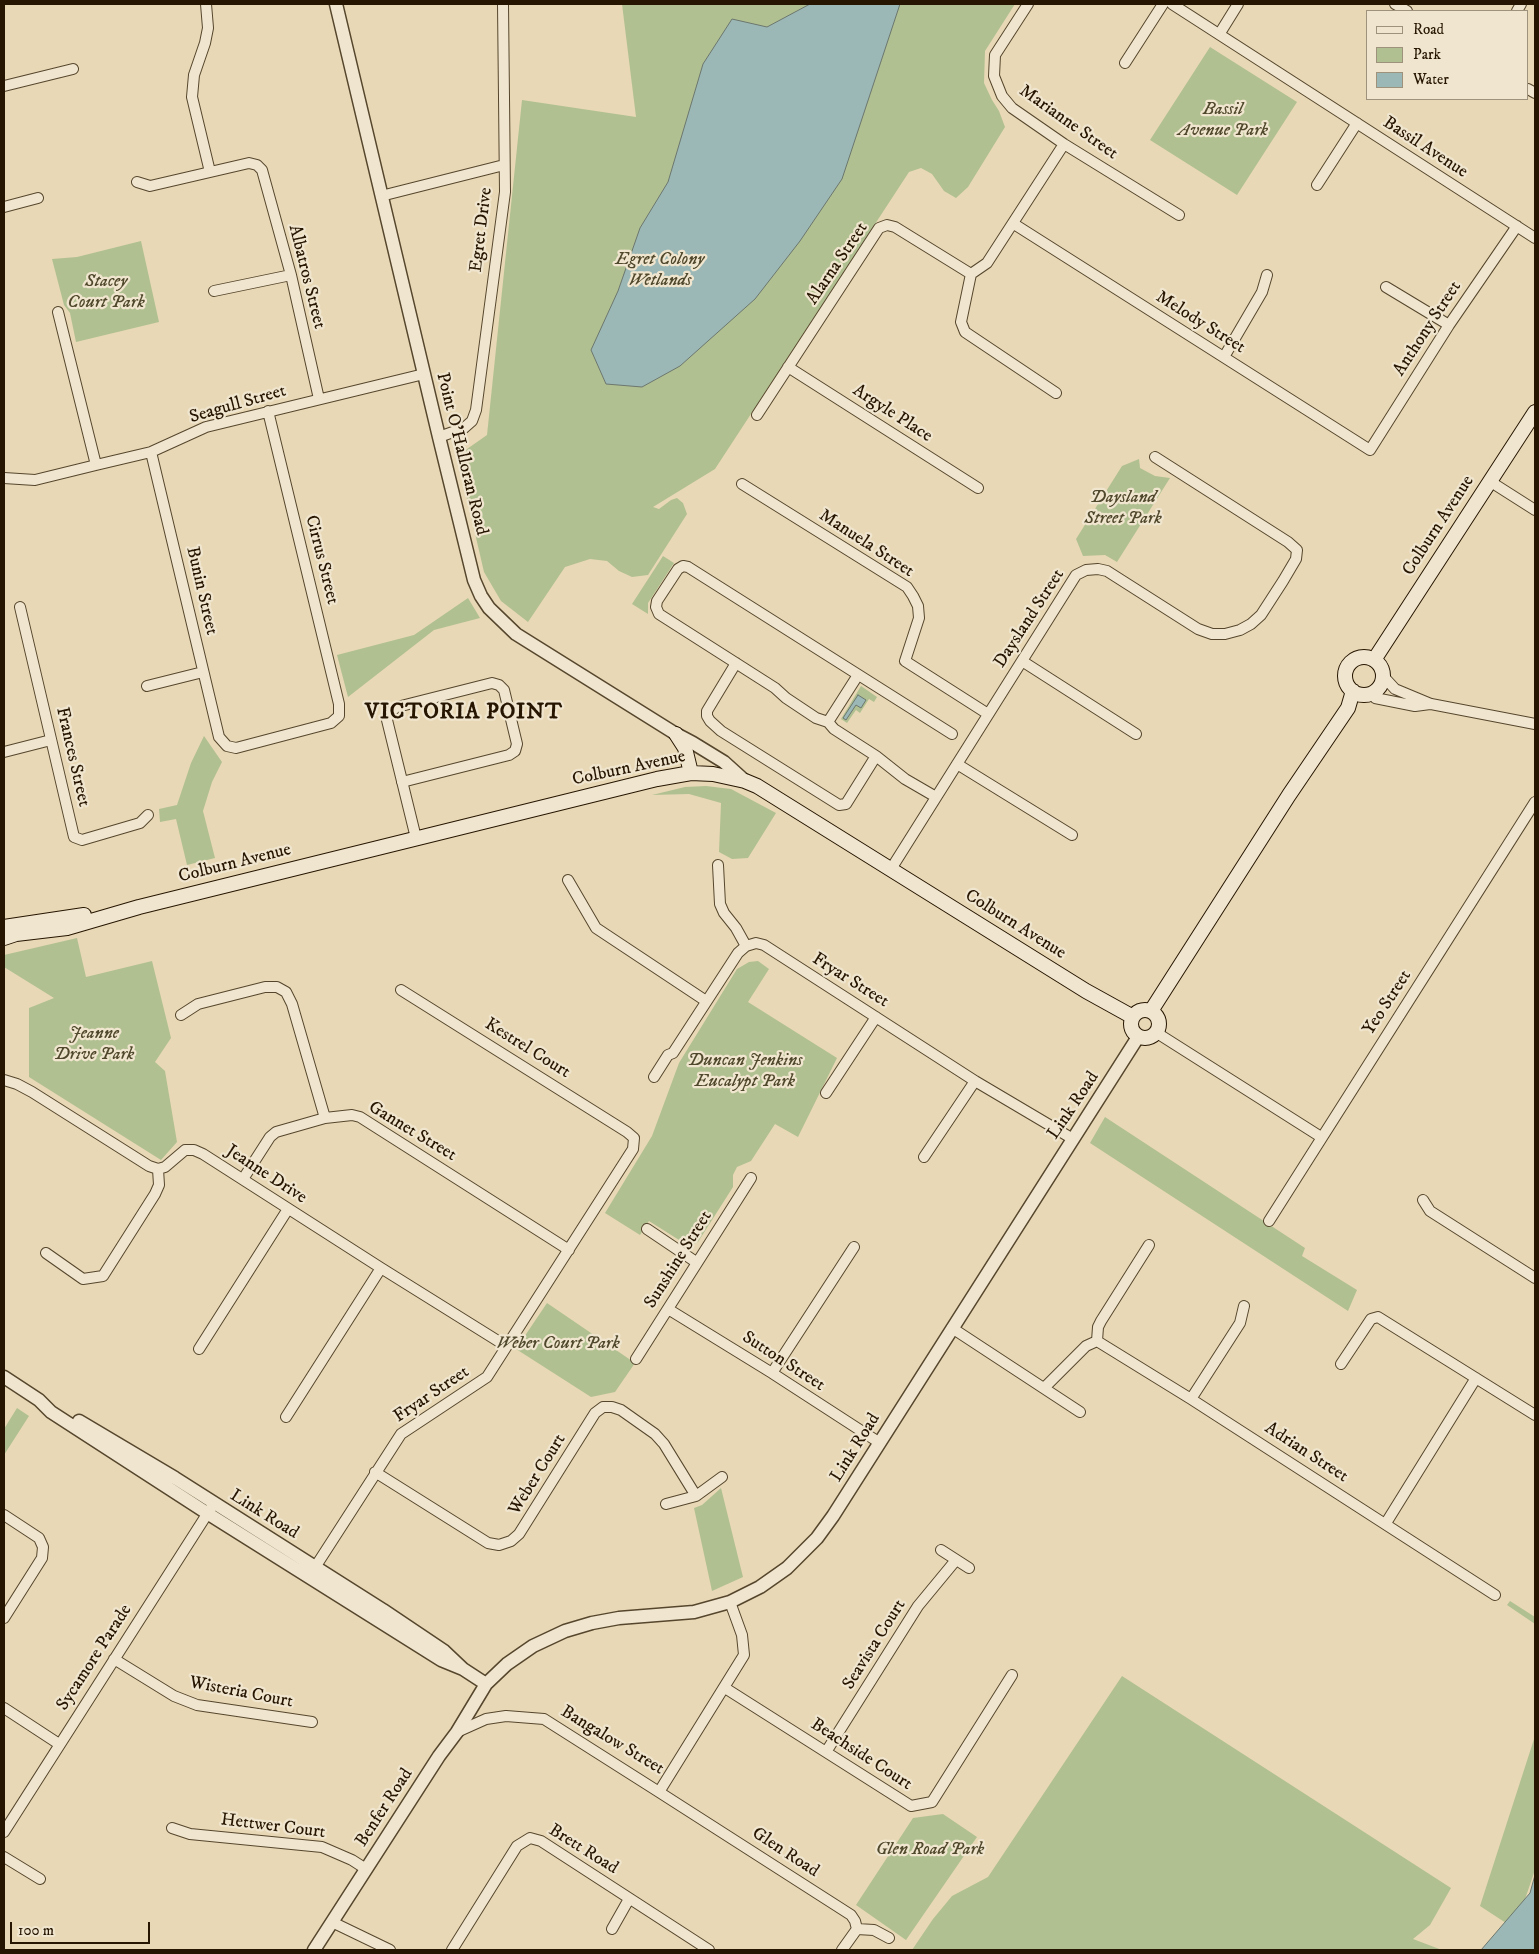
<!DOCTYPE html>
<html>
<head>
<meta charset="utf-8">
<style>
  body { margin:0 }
  #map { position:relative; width:1539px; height:1954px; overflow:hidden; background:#e8d8b5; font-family:"IM FELL DW Pica",serif }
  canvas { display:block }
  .frame { position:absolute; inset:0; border:5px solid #261500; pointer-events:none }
  .legend { position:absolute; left:1366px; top:10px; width:162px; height:90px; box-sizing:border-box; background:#f0e6cf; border:1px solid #9f927c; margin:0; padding:6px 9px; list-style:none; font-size:15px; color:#261500 }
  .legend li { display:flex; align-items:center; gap:10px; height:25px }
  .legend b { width:25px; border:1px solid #9f927c }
  .scale { position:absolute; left:10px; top:1922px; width:140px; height:22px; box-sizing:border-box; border:2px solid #261500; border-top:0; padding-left:6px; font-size:15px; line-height:18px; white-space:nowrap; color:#261500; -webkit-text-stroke:4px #f0e6cf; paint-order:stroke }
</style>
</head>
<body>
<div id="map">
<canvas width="1539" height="1954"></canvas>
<div class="frame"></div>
<ul class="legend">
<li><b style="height:6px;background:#f0e6cf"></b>Road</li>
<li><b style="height:14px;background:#b1c091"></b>Park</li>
<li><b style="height:14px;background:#9bb8b7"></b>Water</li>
</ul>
<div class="scale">100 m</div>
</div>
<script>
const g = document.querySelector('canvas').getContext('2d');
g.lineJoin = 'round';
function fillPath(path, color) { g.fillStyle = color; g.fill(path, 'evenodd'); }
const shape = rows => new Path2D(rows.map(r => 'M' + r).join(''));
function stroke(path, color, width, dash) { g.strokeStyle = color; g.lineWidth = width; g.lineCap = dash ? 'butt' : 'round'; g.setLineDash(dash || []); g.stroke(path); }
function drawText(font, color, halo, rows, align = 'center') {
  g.font = font + ' "IM FELL DW Pica",serif'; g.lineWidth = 4.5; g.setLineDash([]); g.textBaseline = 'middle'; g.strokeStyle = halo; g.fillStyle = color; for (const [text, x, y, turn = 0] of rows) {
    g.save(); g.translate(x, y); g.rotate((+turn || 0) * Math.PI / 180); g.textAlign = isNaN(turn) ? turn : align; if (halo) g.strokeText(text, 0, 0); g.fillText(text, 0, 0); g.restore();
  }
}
const green = shape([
  [622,4,1015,4,985,51,984,83,992,100,999,111,1005,127,968,187,956,198,944,191,932,174,921,168,909,172,715,469,653,507,659,509,671,500,677,498,683,503,687,514,648,575,632,577,619,571,607,561,590,559,565,567,528,622,501,601,484,572,457,456,487,435,522,100,636,117],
  [1210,47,1297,102,1237,195,1150,140],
  [141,241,159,322,76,342,70,313,64,305,52,259,77,257],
  [1139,459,1140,468,1155,476,1170,478,1117,562,1105,555,1083,556,1076,539,1122,466],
  [663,556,674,563,648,603,648,614,632,604],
  [468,598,480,618,434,630,348,697,337,655,414,635],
  [861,686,877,697,874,702,869,699,860,713,856,710,847,723,841,719],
  [204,736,222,762,212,782,203,811,215,858,187,865,176,819,160,822,159,809,177,805,191,763],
  [706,786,731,789,776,813,748,858,732,859,719,852,721,803,689,794,652,795,685,787],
  [77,938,86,977,152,961,171,1038,155,1062,165,1071,177,1142,161,1160,29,1077,29,1008,54,998,4,967,4,955],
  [758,961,769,969,748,1002,837,1058,798,1137,775,1124,751,1161,737,1167,733,1175,733,1187,698,1242,692,1245,687,1245,649,1221,640,1235,605,1213,652,1136,679,1063,737,969,749,962],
  [1105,1117,1305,1248,1302,1256,1357,1290,1348,1311,1090,1143],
  [547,1303,635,1363,615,1392,591,1397,516,1349],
  [17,1408,29,1416,4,1455,4,1429],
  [721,1488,743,1577,712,1591,694,1508,702,1505],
  [1510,1601,1535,1617,1535,1624,1507,1605],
  [1122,1676,1451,1888,1430,1925,1413,1939,1442,1950,912,1950,933,1919,952,1896,988,1877],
  [1535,1736,1535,1870,1523,1905,1509,1925,1480,1906],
  [943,1814,977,1837,906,1940,856,1905,913,1818]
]);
const water = shape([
  [810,4,900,4,842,179,800,241,755,299,680,366,642,387,606,384,591,350,618,291,640,228,668,182,703,64,732,19,767,27,810,4],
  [858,695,866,700,861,708,856,705,846,720,843,718,858,695],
  [1535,1875,1535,1950,1481,1950,1530,1893,1535,1875]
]);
const minor = shape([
  [206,4,208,28,205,43,194,75,192,97,210,172],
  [1028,4,995,55,994,76,1002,96,1012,108,1064,144,1179,215],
  [1172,4,1535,238],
  [1395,4,1407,11],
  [1517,11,1521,4],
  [1220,33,1238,4],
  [1125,63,1163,4],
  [4,86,73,69],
  [1528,89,1535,93],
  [137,182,150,186,249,163,257,165,262,170,291,275,319,399],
  [1317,185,1357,123],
  [381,196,504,165],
  [4,207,38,198],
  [1014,224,1370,450,1449,325,1517,226],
  [971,274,961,322,965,332,1056,393],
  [1386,287,1449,325],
  [214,291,291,275],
  [58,312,96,465],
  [1224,357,1262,292,1267,275],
  [788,367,978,488],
  [757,415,879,228,887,225,895,227,971,274,987,263,1064,144],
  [439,437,464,428,472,421,476,410,505,192,503,4],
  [151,452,219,737,227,746,236,748,331,723,339,716,339,704,268,411],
  [4,478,35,480,96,465,151,452,206,427,424,374],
  [1491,482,1535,510],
  [742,484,907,587,913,596,918,606,919,618,905,661,988,714],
  [20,607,74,837,82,840,140,823,148,815],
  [1022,661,1136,734],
  [736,663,707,711,707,716,710,721,721,731,839,805,846,804,876,756],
  [1383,676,1395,689,1431,704,1535,724],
  [147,686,203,672],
  [1372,693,1375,698,1415,706,1430,704],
  [828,722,858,675],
  [4,752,51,740],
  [957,764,1072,835],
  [402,782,509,755,515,751,517,744,504,690,499,685,492,683,397,707,390,712,387,720,416,838],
  [936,797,905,779,876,756,834,729,828,722,816,718,786,698,775,688,659,614,656,607,657,601,678,569,683,566,688,567,952,734],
  [718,865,720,904,724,913,736,928,746,946],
  [891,869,1076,575,1086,570,1098,569,1107,571,1198,629,1212,634,1225,634,1240,630,1251,624,1261,615,1283,581,1296,559,1297,550,1288,542,1155,457],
  [568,880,596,928,706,1001],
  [181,1015,198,1004,265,987,277,987,286,992,292,1004,325,1118],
  [1157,1033,1321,1137],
  [654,1077,668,1055,673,1053,738,953,746,946,756,943,764,945,975,1081,1073,1139],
  [4,1080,17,1084,32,1092,149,1166,158,1169,165,1167,185,1150,194,1150,203,1154,381,1268,506,1346],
  [826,1093,876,1017],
  [924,1157,975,1081],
  [243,1179,270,1137,276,1132,325,1118,352,1115,360,1117,569,1250],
  [1423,1200,1430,1211,1535,1278],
  [1269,1221,1535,802],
  [647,1229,696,1262],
  [46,1253,83,1279,103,1276,155,1194,159,1185,158,1169],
  [668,1309,772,1373,880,1443],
  [952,1328,1080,1412],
  [1097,1341,1191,1399,1495,1595],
  [199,1349,288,1209],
  [636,1359,751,1178],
  [1341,1364,1371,1319,1378,1317,1535,1415],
  [772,1373,854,1247],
  [1044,1388,1086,1346,1097,1341,1098,1327,1101,1321,1149,1245],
  [1191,1399,1240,1323,1244,1306],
  [286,1417,381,1268],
  [375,1472,488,1543,499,1545,511,1541,519,1534,595,1413,603,1407,612,1407,621,1410,655,1434,664,1444,696,1496],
  [666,1504,696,1496,722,1477],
  [4,1515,39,1538,43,1547,42,1558,4,1618],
  [1386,1523,1476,1378],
  [941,1550,969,1568],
  [312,1572,401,1434,487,1377,633,1149,634,1138,627,1132,401,990],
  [114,1659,174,1696,197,1705,312,1722],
  [725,1688,911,1806,932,1802,1012,1675],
  [4,1708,59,1744],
  [457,1732,486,1719,506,1716,544,1719,659,1792,744,1655,742,1635,730,1602],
  [826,1752,918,1606,956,1560],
  [659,1792,851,1915,855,1921,857,1929,874,1930,889,1938],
  [172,1828,190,1834,322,1847,352,1860,366,1869],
  [4,1832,211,1508],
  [4,1857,40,1879],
  [332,1922,390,1950],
  [612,1929,629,1899],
  [452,1950,517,1846,530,1838,541,1841,709,1950],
  [842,1950,857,1929]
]);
const tertiary = shape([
  [336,4,439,437,474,580,481,596,489,608,516,634,676,734,693,743,724,762,745,781],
  [4,1377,39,1400,51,1412,207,1513,441,1660,463,1669],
  [79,1421,175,1478,383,1610,444,1651,463,1669,486,1684],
  [314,1950,439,1756,457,1732,486,1684,507,1664,533,1646,565,1631,592,1623,619,1618,694,1612,730,1602,760,1587,787,1568,817,1538,833,1516,1138,1037]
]);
const secondary = shape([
  '1345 676a19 19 0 1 1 38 0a19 19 0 1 1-38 0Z',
  [1374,660,1535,412],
  [676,734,685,748,691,773],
  [4,927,84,915],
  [4,938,16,934,67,928,139,907,657,779,691,773,713,774,745,781,757,786,1086,991,1133,1017],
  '1131 1024a14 14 0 1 1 28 0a14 14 0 1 1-28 0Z',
  [1151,1011,1289,795,1348,708,1353,691]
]);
const parkNames = [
  ["Bassil",1223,110],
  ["Avenue Park",1223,131],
  ["Egret Colony",660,260],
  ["Wetlands",660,281],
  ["Stacey",106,282],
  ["Court Park",106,303],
  ["Daysland",1123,498],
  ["Street Park",1123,519],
  ["Jeanne",94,1034],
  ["Drive Park",94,1055],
  ["Duncan Jenkins",745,1061],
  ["Eucalypt Park",745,1082],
  ["Weber Court Park",558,1344],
  ["Glen Road Park",930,1850]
];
const streetNames = [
  ["Marianne Street",1068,123,35],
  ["Bassil Avenue",1425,148,33],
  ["Egret Drive",482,230,-83],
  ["Alarna Street",838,264,-56],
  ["Albatros Street",306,277,76],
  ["Melody Street",1200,323,32],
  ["Anthony Street",1428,329,-57],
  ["Seagull Street",238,405,-16],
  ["Argyle Place",892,414,33],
  ["Point O'Halloran Road",461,454,76],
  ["Colburn Avenue",1439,526,-57],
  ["Manuela Street",866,544,33],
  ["Cirrus Street",321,560,76],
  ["Bunin Street",201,591,77],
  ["Daysland Street",1030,619,-57],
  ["Frances Street",72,757,77],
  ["Colburn Avenue",629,769,-12],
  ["Colburn Avenue",235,864,-14],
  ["Colburn Avenue",1015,925,32],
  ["Fryar Street",850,981,32],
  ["Yeo Street",1388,1003,-57],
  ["Kestrel Court",527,1049,32],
  ["Link Road",1074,1106,-56],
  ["Gannet Street",412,1132,31],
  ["Jeanne Drive",266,1175,33],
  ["Sunshine Street",679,1260,-58],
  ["Sutton Street",783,1362,33],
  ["Fryar Street",432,1395,-34],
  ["Link Road",856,1448,-58],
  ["Adrian Street",1306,1453,33],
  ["Weber Court",538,1475,-58],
  ["Link Road",264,1515,32],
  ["Seavista Court",875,1645,-58],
  ["Sycamore Parade",95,1658,-57],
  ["Wisteria Court",241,1693,11],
  ["Bangalow Street",612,1741,31],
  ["Beachside Court",861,1755,33],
  ["Benfer Road",385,1808,-57],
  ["Hettwer Court",273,1827,7],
  ["Brett Road",583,1850,32],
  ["Glen Road",785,1853,33]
];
const districtNames = [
  ["VICTORIA POINT",464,713]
];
fillPath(green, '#b1c091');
fillPath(water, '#9bb8b7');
stroke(water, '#6c776e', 1);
stroke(minor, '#56462d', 12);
stroke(tertiary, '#56462d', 15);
stroke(secondary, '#261500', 16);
stroke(minor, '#f0e6cf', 10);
stroke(tertiary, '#f0e6cf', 12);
stroke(secondary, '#f0e6cf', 14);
drawText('italic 18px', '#50482c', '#f0e6cf', parkNames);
drawText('18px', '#261500', '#f0e6cf', streetNames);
g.letterSpacing = '1px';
drawText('bold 22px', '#261500', '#f0e6cf', districtNames);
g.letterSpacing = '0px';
</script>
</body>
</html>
